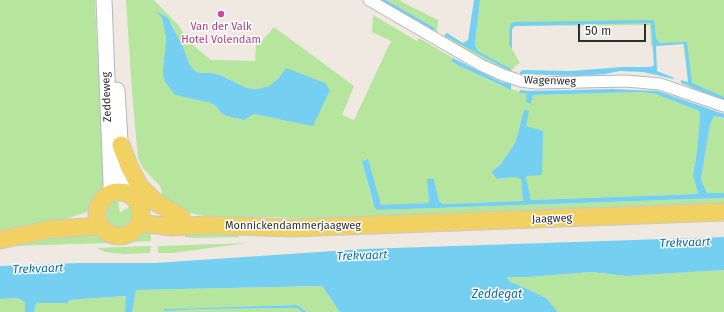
<!DOCTYPE html>
<html>
<head>
<meta charset="utf-8">
<style>
  body { margin:0 }
  #map { position:relative; width:724px; height:312px; overflow:hidden; background:#efe9e1; font-family:"Fira Sans",sans-serif }
  canvas { display:block }
  .scale { position:absolute; left:578px; top:24px; width:68px; height:18px; box-sizing:border-box; border:2px solid #2e2e2e; border-top:0; padding-left:5px; font-size:12px; line-height:14px; white-space:nowrap; color:#2e2e2e; -webkit-text-stroke:3px #fff; paint-order:stroke }
</style>
</head>
<body>
<div id="map">
<canvas width="724" height="312"></canvas>
<div class="scale">50 m</div>
</div>
<script>
const g = document.querySelector('canvas').getContext('2d');
g.lineJoin = 'round';
function fillPath(path, color) { g.fillStyle = color; g.fill(path, 'evenodd'); }
const shape = rows => new Path2D(rows.map(r => 'M' + r).join(''));
function stroke(path, color, width, dash) { g.strokeStyle = color; g.lineWidth = width; g.lineCap = dash ? 'butt' : 'round'; g.setLineDash(dash || []); g.stroke(path); }
function drawText(font, color, halo, rows, align = 'center') {
  g.font = font + ' "Fira Sans",sans-serif'; g.lineWidth = 3; g.setLineDash([]); g.textBaseline = 'middle'; g.strokeStyle = halo; g.fillStyle = color; for (const [text, x, y, turn = 0] of rows) {
    g.save(); g.translate(x, y); g.rotate((+turn || 0) * Math.PI / 180); g.textAlign = isNaN(turn) ? turn : align; if (halo) g.strokeText(text, 0, 0); g.fillText(text, 0, 0); g.restore();
  }
}
const green = shape([
  [0,0,95,0,98,66,100,76,102,161,108,183,106,192,100,198,95,207,89,211,72,217,0,234],
  [126,0,154,0,179,26,189,42,211,60,255,61,256,41,262,41,274,27,354,86,342,115,354,120,391,41,372,32,373,15,417,41,419,38,453,58,451,61,459,66,501,86,527,94,531,104,533,95,642,92,656,94,699,111,700,116,697,151,693,175,698,194,531,200,526,176,525,126,529,111,524,109,515,143,501,164,491,172,497,179,514,177,521,179,523,201,443,204,439,201,434,179,427,179,429,203,381,206,367,159,362,161,372,201,377,210,724,198,724,205,321,220,275,217,243,218,205,216,189,213,162,201,162,191,160,186,143,168,138,158,132,92],
  [157,13,172,24,176,34,183,47,189,63,194,70,199,73,211,73,220,75,247,88,257,89,269,86,279,78,281,119,254,114,244,120,226,116,220,112,217,107,211,103,175,95,165,82,163,75,163,66,165,51,166,38,162,18],
  [380,0,434,31,435,28,386,0,400,0,402,2,438,20,437,35],
  [480,0,724,0,724,100,690,90,683,44,651,46,650,25,514,26,511,24,509,44,520,63,515,66,510,73,504,73,443,37,444,35,510,71,510,69,478,51,475,45],
  [714,116,724,119,724,193,707,193,701,179,710,125],
  [118,201,120,213,130,206,132,214,131,222,128,226,119,229,114,229,109,226,106,221,105,216,107,207,113,202],
  [151,229,151,241,129,242,129,239,140,231],
  [186,231,191,231,240,235,238,237,195,238,185,237],
  [98,232,107,238,107,243,12,246,12,243,55,234],
  [248,243,172,253,158,253,158,246],
  [151,246,150,253,124,254,105,252,97,248],
  [724,270,724,312,558,312,546,298,519,285,510,282,507,277,528,277,592,272,626,276],
  [322,286,340,312,307,312,297,305,164,309,164,311,203,309,297,308,302,312,132,312,136,290],
  [127,296,125,312,34,312,36,303,68,303,69,300],
  [18,298,25,302,25,312,0,312,0,299]
]);
const water = shape([
  [380,0,386,0,435,28,434,31],
  [474,0,480,0,475,45,478,51,511,69,510,71,445,36,445,34,447,33,463,43,468,40],
  [156,12,163,15,168,18,183,47,189,63,194,70,199,73,211,73,220,75,247,88,257,89,269,86,279,78,286,68,325,83,330,90,313,126,254,114,244,120,226,116,220,112,217,107,211,103,175,95,165,82,163,75,163,66,165,51,166,38,162,18],
  [654,20,656,39,660,43,687,42,692,83,724,97,724,100,681,83,681,80,688,82,684,44,656,46,657,71,674,78,674,79,643,72,620,71,605,74,577,76,520,74,520,72,523,70,570,71,623,67,651,67,654,65,651,23,515,26,512,29,512,49,509,44,510,24,515,22],
  [453,58,501,82,511,84,511,90,459,66,451,61],
  [612,89,658,91,724,114,724,118,714,116,710,125,701,179,707,193,724,193,724,198,377,210,374,206,362,161,368,159,381,205,429,203,427,179,434,179,439,201,443,204,523,201,521,179,514,177,497,179,491,172,501,164,515,143,519,129,524,109,529,111,526,126,543,131,542,175,526,176,531,200,698,194,693,175,697,151,700,116,699,111,656,94,642,92,533,95,531,104,526,102,527,94,519,93,520,90,530,91],
  [724,237,724,270,626,276,592,272,528,277,507,277,510,282,519,285,546,298,558,312,340,312,322,286,136,290,132,312,125,312,126,296,69,300,68,303,36,303,34,312,25,312,25,302,18,298,0,299,0,266,80,263,155,263,364,249],
  [297,305,307,312,302,312,297,308,203,309,164,311,164,309]
]);
const street = shape([
  [369,0,481,65,503,75,521,81,535,83,626,81,660,84,724,106]
]);
const secondary = shape([
  [104,0,111,182,111,194],
  [117,90,123,193]
]);
const primary = shape([
  [121,145,129,166,140,187,157,203,181,217],
  '97 214a22 22 0 1 1 44 0a22 22 0 1 1-44 0Z',
  [139,223,172,227,205,225,293,228,724,212],
  [0,240,51,229,100,226]
]);
const markers = [
  [221,14,4,"#d1479c"]
];
const hotelNames = [
  ["Van der Valk",221,27],
  ["Hotel Volendam",221,40]
];
const streetNames = [
  ["Wagenweg",550,81,2],
  ["Zeddeweg",107,97,-92],
  ["Jaagweg",552,219,-2],
  ["Monnickendammerjaagweg",293,226]
];
const waterNames = [
  ["Trekvaart",685,243,-2],
  ["Trekvaart",362,256,-2],
  ["Trekvaart",38,269,-2],
  ["Zeddegat",497,295]
];
fillPath(green, '#b6e59e');
fillPath(water, '#75cff0');
stroke(street, '#b4b7c1', 13);
stroke(secondary, '#b4b7c1', 17);
stroke(primary, '#c9c9c9', 19);
stroke(street, '#fff', 11);
stroke(secondary, '#fff', 15);
stroke(primary, '#f2d163', 17);
for (const [x, y, r, color] of markers) { const dot = new Path2D(); dot.arc(x, y, r, 0, 2 * Math.PI); g.fillStyle = color; g.fill(dot); stroke(dot, '#fff', 1.5); }
drawText('11px', '#b23c85', '#fff', hotelNames);
drawText('11px', '#2e2e2e', '#fff', streetNames);
drawText('italic 12px', '#0d6fa3', '#fff', waterNames);
</script>
</body>
</html>
